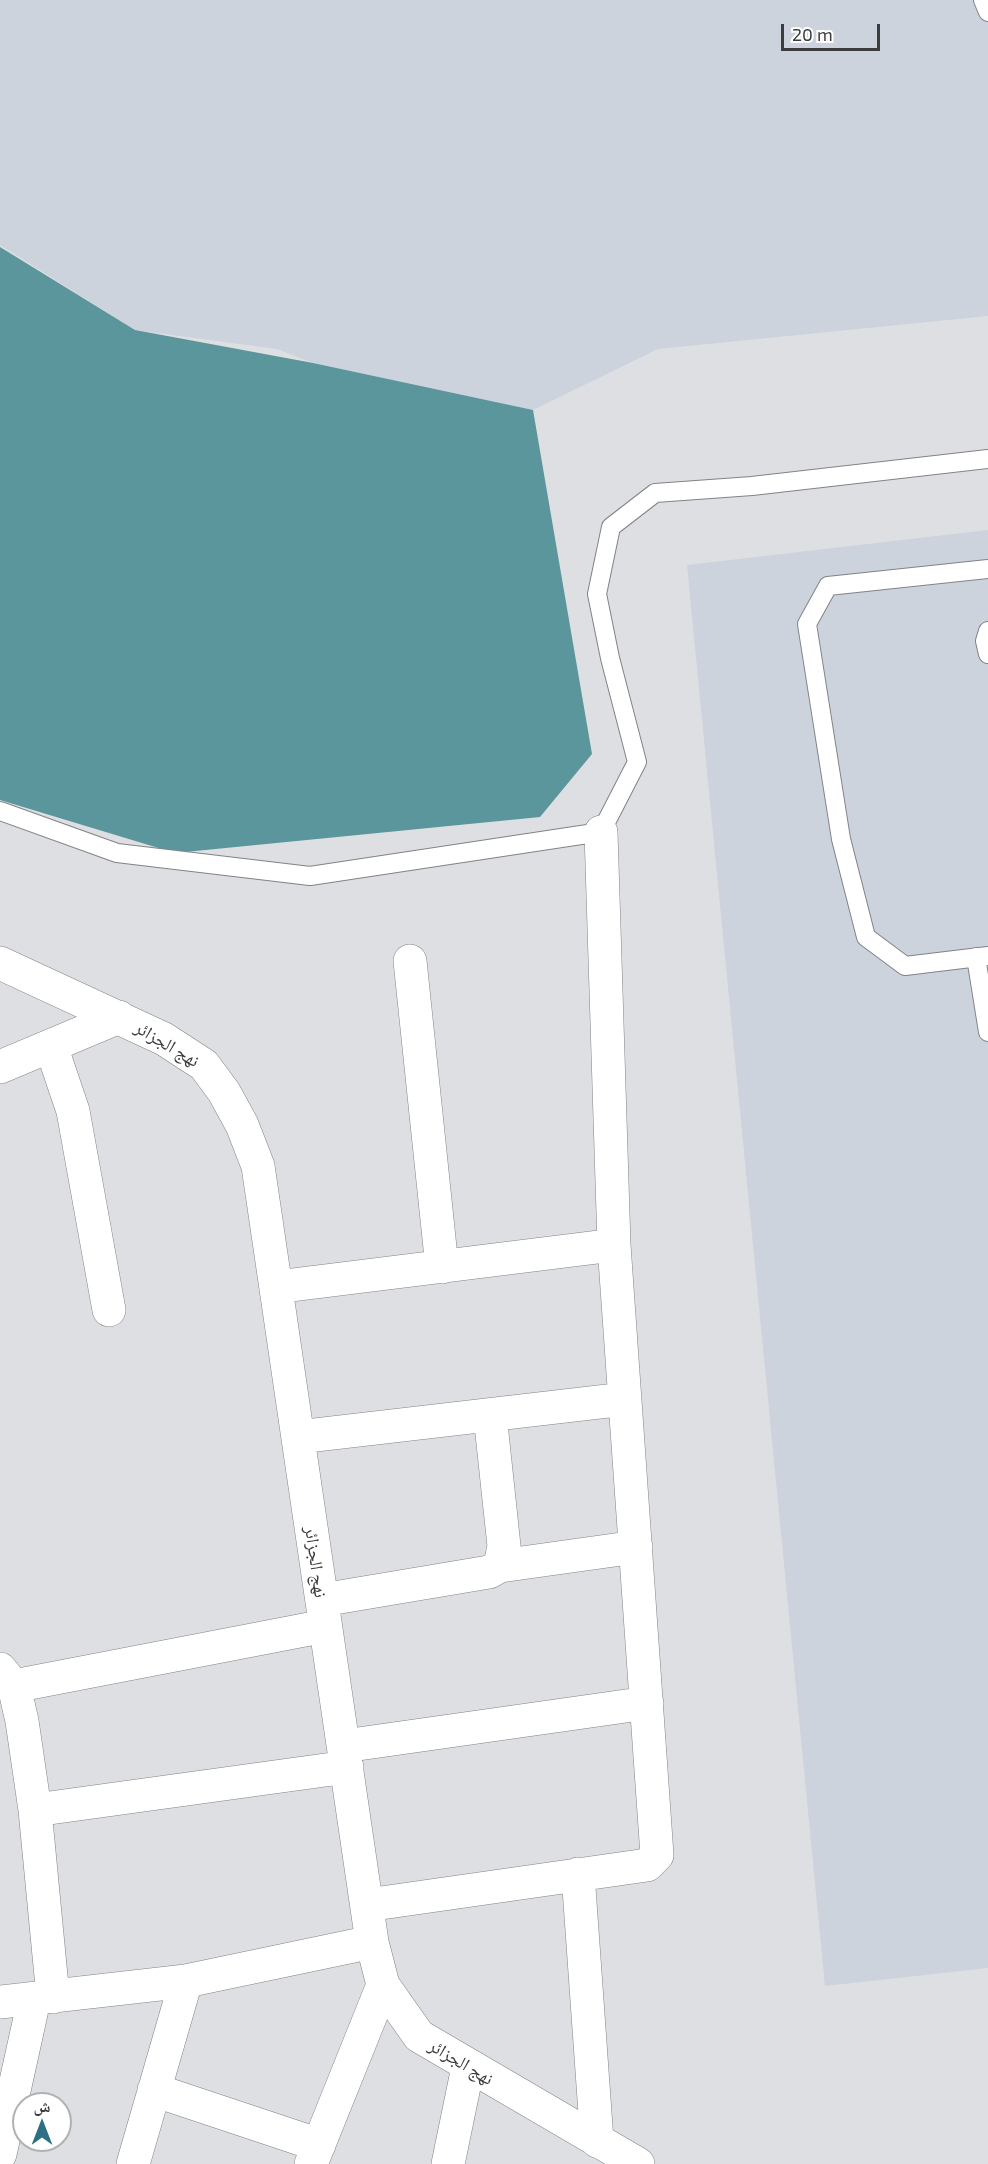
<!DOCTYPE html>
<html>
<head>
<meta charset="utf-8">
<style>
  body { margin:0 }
  #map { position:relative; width:988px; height:2164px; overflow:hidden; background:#dddfe3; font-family:"Exo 2","Noto Naskh Arabic",sans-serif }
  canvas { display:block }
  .north { position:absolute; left:12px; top:2092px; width:60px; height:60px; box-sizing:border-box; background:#fff; border:2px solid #b1b1b2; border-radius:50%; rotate:0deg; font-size:16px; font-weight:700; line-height:24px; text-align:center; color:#3b3c3e }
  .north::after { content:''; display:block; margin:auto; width:21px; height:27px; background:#2e7083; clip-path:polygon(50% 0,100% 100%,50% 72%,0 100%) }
  .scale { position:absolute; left:781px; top:24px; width:99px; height:27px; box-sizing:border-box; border:3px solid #3b3c3e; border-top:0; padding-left:8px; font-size:18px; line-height:21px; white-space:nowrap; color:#3b3c3e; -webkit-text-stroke:4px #fff; paint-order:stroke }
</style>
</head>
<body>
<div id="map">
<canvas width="988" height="2164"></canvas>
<div class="north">ش</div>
<div class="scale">20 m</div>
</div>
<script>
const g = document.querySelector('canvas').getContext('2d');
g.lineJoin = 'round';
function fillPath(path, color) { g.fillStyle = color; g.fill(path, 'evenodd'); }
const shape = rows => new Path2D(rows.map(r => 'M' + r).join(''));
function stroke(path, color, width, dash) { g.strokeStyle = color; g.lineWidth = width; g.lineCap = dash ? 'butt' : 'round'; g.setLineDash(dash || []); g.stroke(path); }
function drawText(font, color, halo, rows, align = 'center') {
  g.font = font + ' "Exo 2","Noto Naskh Arabic",sans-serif'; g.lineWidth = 6; g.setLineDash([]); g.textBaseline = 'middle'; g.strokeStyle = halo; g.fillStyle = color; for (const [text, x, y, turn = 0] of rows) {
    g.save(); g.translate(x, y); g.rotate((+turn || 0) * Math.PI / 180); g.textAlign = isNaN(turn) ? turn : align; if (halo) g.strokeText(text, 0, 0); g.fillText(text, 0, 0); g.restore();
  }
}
const built = shape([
  [0,0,988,0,988,316,658,349,533,410,313,363,277,349,135,330,0,245],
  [988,530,988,1968,825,1986,687,565]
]);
const water = shape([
  [0,247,135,330,313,363,533,410,592,754,540,817,175,853,0,800]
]);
const service = shape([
  [983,0,988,12],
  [988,569,828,586,807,624,841,839,866,937,905,966,988,956],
  [988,631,985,641,988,654],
  [0,811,117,853,310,876,601,832,637,762,610,658,597,594,611,527,655,493,752,486,988,459],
  [976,957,988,1032]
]);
const minor = shape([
  [410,961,442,1267],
  [0,963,164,1039,204,1065,224,1092,242,1125,258,1166,372,1942,383,1985,419,2036,638,2164],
  [51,1046,73,1111,109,1310],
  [0,1067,119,1017],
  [276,1287,614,1245],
  [490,1415,504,1546,500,1566],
  [298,1437,625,1399],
  [322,1600,489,1572,500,1566,636,1547],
  [0,1669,14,1686,22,1721,35,1810,53,1997],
  [14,1686,325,1626],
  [344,1746,647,1703],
  [35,1810,347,1767],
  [578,1874,597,2141],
  [367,1905,647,1865,657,1855,614,1245,601,832],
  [0,2002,186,1981,372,1942],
  [154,2090,319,2145],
  [0,2154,34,2000],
  [133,2164,186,1981],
  [311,2164,383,1985],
  [448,2164,468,2067]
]);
const streetNames = [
  ["نهج الجزائر",167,1044,31],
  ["نهج الجزائر",316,1562,82],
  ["نهج الجزائر",461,2062,31]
];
fillPath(built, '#ccd3dc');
fillPath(water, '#5a969b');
stroke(service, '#818387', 20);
stroke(minor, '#818387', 34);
stroke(service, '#fff', 18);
stroke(minor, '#fff', 33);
drawText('18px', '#3b3c3e', '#fff', streetNames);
</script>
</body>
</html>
